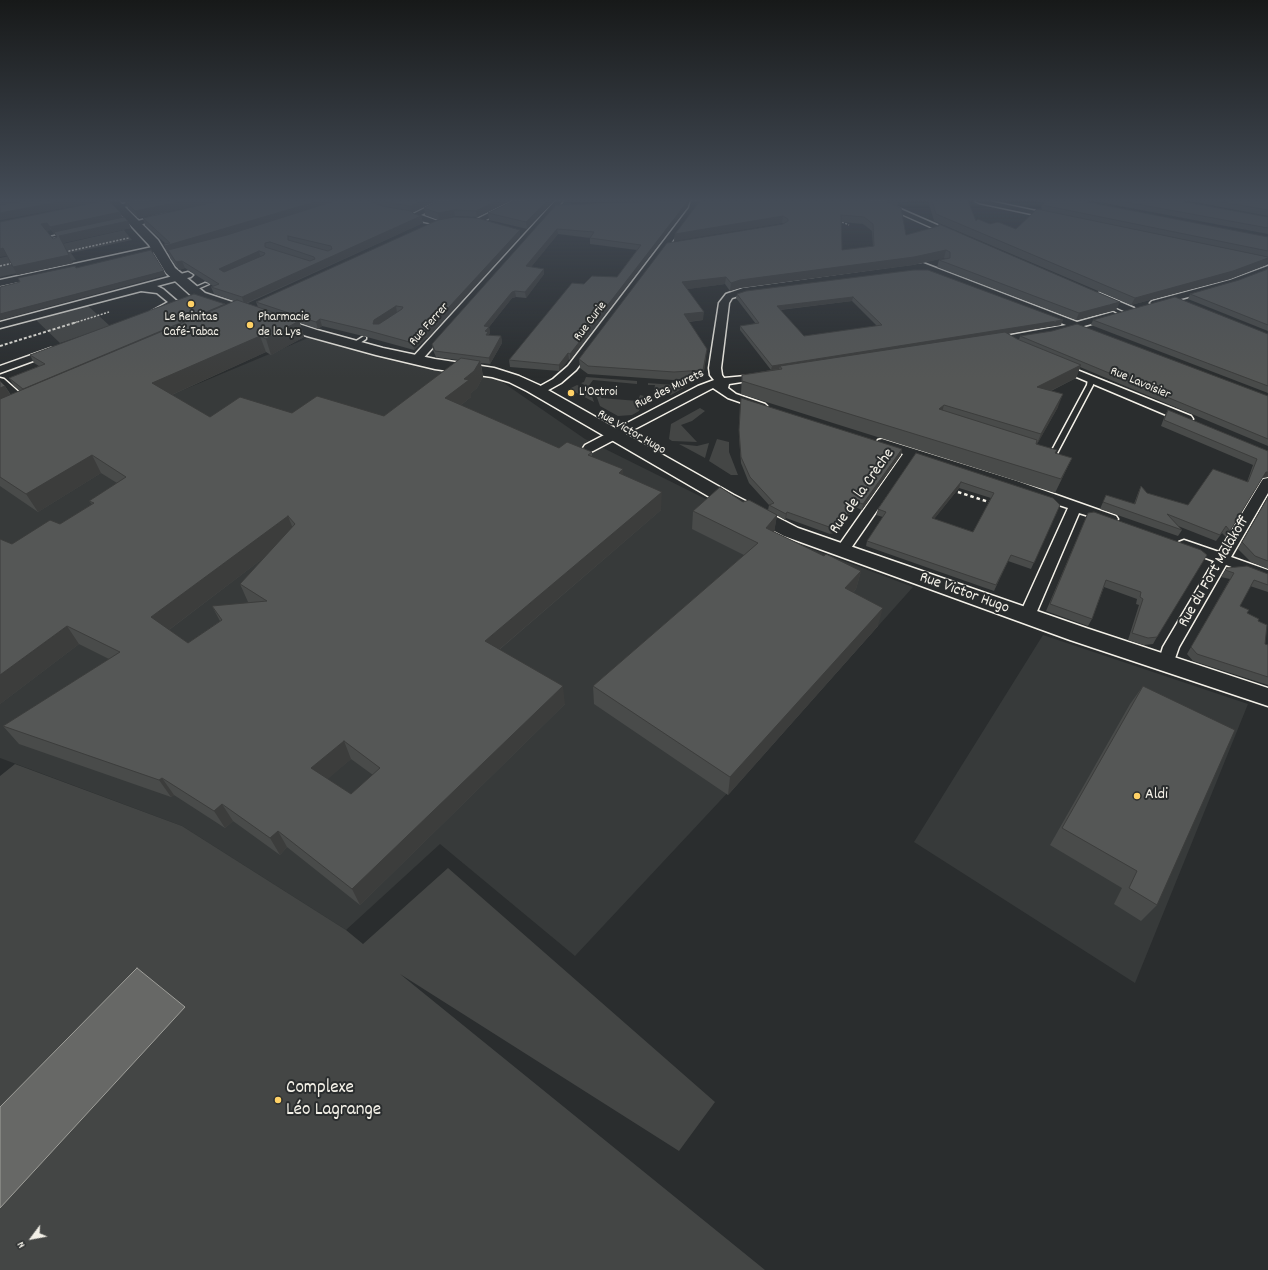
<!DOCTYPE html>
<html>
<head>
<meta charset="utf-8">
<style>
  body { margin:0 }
  #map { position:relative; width:1268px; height:1270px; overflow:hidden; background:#2a2d2e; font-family:Dekko,sans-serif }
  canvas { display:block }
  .north { position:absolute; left:12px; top:1218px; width:40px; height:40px; -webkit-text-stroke:3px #2a2d2e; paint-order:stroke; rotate:238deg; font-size:11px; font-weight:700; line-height:16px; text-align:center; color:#f4f1e8 }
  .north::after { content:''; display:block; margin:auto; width:14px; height:18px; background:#f4f1e8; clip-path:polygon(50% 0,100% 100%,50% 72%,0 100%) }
</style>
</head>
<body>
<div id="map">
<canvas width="1268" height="1270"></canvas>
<div class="north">N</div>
</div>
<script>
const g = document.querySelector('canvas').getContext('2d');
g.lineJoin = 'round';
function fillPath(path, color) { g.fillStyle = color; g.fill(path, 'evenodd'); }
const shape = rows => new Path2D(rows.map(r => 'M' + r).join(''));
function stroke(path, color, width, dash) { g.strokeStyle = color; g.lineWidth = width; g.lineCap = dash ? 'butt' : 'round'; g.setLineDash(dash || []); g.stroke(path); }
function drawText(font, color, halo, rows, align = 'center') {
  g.font = font + ' Dekko,sans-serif'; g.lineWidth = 4; g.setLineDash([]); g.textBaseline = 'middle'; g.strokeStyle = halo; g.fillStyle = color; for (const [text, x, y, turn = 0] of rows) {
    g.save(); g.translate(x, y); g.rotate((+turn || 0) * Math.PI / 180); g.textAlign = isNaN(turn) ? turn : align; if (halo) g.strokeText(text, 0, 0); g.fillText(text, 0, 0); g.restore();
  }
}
const built = shape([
  [308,338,446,372,495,377,585,439,720,506,748,525,913,587,761,757,575,956,440,844,346,930,182,826,0,758,0,448,159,400],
  [1043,635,1248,704,1135,983,914,842]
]);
const green = shape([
  [124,230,132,240,71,253,76,260,0,277,0,258],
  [87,305,110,326,60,343,36,320],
  [586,377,637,381,637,384,593,380,588,387,581,383,584,382],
  [648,383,687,386,671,395,665,392,654,391,655,385,648,385],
  [577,385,590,391,594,402,569,389],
  [595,392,603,392,601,398,638,401,640,395,644,396,639,411,632,415,618,416,600,406],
  [700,408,705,411,692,421,681,425,697,442,672,441,669,439,671,424],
  [717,439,729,442,729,452,738,475,731,475,709,461],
  [709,443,705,458,679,444,697,446],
  [15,764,182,826,346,930,363,944,448,868,715,1102,679,1151,400,974,765,1270,0,1270,0,776]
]);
const water = shape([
  [137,968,185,1007,0,1208,0,1107,137,968]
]);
const pathFar2 = shape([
  [842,222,849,225],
  [65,252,129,238],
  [0,266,13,263],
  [74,323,109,312]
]);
const pathFar1 = shape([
  [0,346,77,322]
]);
const path = shape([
  [958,492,992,503]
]);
const service = shape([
  [67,233,69,233,69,235,52,238,50,237,67,233],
  [205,283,209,284,193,291,189,290,205,283],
  [364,336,366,337,366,339,357,345,353,345,353,343,364,336],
  [1091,377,1094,379,1093,385,1055,457,1052,459,1048,457,1047,456,1050,454,1087,385,1088,379,1091,377]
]);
const minor = shape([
  [135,201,150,201,146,203,118,208,114,206,135,201],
  [439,201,449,201,421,215,438,221,438,225,416,220,411,215,439,201],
  [513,201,523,201,480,223,477,223,473,221,513,201],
  [555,201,563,201,420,362,412,362,411,360,412,358,555,201],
  [691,201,699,201,697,208,576,370,561,383,543,393,535,393,533,391,535,389,553,379,568,366,689,208,691,201],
  [872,201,882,201,960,235,956,238,953,237,872,201],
  [975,201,989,201,1055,215,1059,217,1055,219,979,203,975,201],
  [165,214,168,214,168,218,134,226,130,223,165,214],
  [157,246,160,247,160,251,0,286,0,280,157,246],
  [923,263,1077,322,1113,312,1118,315,1117,317,1084,326,1079,329,1076,328,1050,335,993,344,989,343,988,341,989,339,1066,325,927,272,910,271,745,294,732,298,729,303,721,368,722,375,724,378,767,374,769,376,767,378,729,384,728,388,736,394,765,404,767,406,765,408,757,408,728,398,713,388,593,451,589,452,583,448,585,445,698,386,714,380,710,375,709,368,719,303,726,294,743,288,923,263],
  [1268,266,1268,272,1236,284,1155,306,1150,303,1152,301,1230,280,1268,266],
  [188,272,193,275,191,277,157,286,163,289,178,302,173,308,159,314,155,315,150,312,168,302,157,293,141,291,0,328,0,322,188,272],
  [1099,293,1134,308,1135,310,1130,313,1126,312,1096,298,1094,296,1099,293],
  [51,348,55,349,56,351,55,353,0,373,0,366,51,348],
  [1057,362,1191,416,1193,419,1191,422,1183,422,1053,367,1052,365,1057,362],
  [0,378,4,379,30,402,32,404,30,406,22,406,0,387,0,378],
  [882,439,1017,481,1116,516,1118,519,1116,522,1111,523,1079,513,1035,616,1033,620,1027,622,1021,620,1019,616,1068,508,914,457,847,554,837,554,835,551,837,548,903,454,878,446,876,443,878,440,882,439],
  [1268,478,1268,493,1231,557,1268,570,1268,580,1226,565,1179,647,1172,667,1166,669,1160,667,1158,663,1163,647,1214,561,1179,548,1177,545,1179,542,1184,540,1219,552,1261,482,1263,479,1268,478]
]);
const secondary = shape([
  [108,201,119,201,158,240,175,268,205,293,317,330,383,348,435,359,494,368,519,376,539,385,734,495,798,528,1086,628,1268,688,1268,706,1070,640,784,536,720,503,527,391,509,382,492,377,435,369,376,355,307,336,195,299,166,273,149,245,108,201]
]);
const wall = shape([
  [0,201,109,201,120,212,122,217,131,228,63,243,73,263,17,275,7,256,0,222,96,202,0,220],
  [51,230,54,234,55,234,57,237,53,239,47,231],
  [120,201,436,201,412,213,414,214,421,216,423,223,246,304,258,307,256,302,438,220,425,215,424,208,438,201,510,201,477,217,455,216,444,219,520,230,520,236,427,339,427,337,414,350,367,337,322,326,318,329,300,323,304,337,271,355,266,352,172,395,210,417,292,413,384,416,459,360,436,357,433,350,432,344,556,205,688,206,570,360,569,359,559,371,510,367,509,360,584,284,617,277,637,250,590,244,590,238,558,234,531,267,544,274,526,298,516,297,512,298,489,327,490,333,489,334,489,335,501,336,502,343,490,364,481,363,483,377,477,388,471,393,471,397,461,405,559,448,592,452,592,457,623,469,623,475,661,510,499,650,565,704,360,905,287,847,280,855,233,821,225,828,174,795,171,797,19,744,3,726,109,659,79,644,0,704,12,544,60,524,92,504,89,501,117,483,101,473,38,512,0,486,0,381,5,386,11,395,20,391,14,386,9,378,39,366,34,363,30,355,226,305,235,301,214,294,211,287,213,286,185,268,179,270,170,258,169,253,168,253,167,252,164,244,166,244,145,225,143,218,213,202,138,218,128,208,125,202,123,202],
  [266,556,240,584,248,602,250,603,212,606,220,621,188,643,169,630],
  [351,759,373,775,351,794,327,779],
  [554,201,527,229,489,220,488,213],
  [563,201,666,201,564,202],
  [885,201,906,235,938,226,939,224,1116,310,1076,320,937,267,939,260,946,258,944,258,913,265,740,288,730,291,725,284,687,289,703,320,689,322,706,357,703,378,673,380,588,374,580,368,579,359,784,224,782,223,674,241,675,234,699,202],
  [841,222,863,224,872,231,873,247,842,250],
  [885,201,908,201,898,203,898,206],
  [928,201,968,201,976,221,1016,229,1266,265,1230,279,1131,305,934,221],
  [1035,201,1082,201,1268,237,1268,257,1041,210,1042,205,1045,203],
  [1093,201,1179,201,1268,217,1268,234],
  [1189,201,1268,201,1268,216],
  [1268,269,1268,331,1188,299,1190,294,1239,280],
  [914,270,1061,325,1007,333,1019,340,1020,336,1268,396,1268,446,1080,367,1076,378,1051,391,1058,407,1037,444,1055,453,1072,458,1055,493,741,394,742,375,771,370,740,330,740,326,756,324,736,298,737,294],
  [852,301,877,326,804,336,780,310],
  [1093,320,1268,334,1268,393,1091,325],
  [740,404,902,449,901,455,862,510,855,507,837,532,830,534,786,518,785,520,777,515,774,532,824,556,861,571,856,589,853,593,878,626,728,795,594,704,593,686,744,555,692,529,693,511,743,502,768,510,769,505,749,483,741,463,739,436],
  [1168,410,1268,451,1268,477,1262,478,1226,537,1222,533,1216,541,1178,526,1182,530,1178,536,1100,509,1106,495,1134,504,1138,493,1141,486,1147,493,1188,505,1247,482,1253,465,1161,426,1165,415],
  [916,453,1060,505,1031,569,1008,561,994,591,866,546,867,541,883,517,876,515,878,509],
  [959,488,991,498,973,532,934,519],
  [1268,496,1268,569,1251,562,1238,549],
  [1088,513,1201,550,1157,637,1153,644,1144,645,1128,640,1139,605,1136,604,1137,599,1104,587,1092,619,1088,626,1046,611],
  [1227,568,1268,574,1268,592,1250,586,1240,606,1247,613,1258,621,1265,644,1268,645,1268,685,1193,661,1187,654,1230,579,1221,577],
  [1143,686,1157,905,1141,921,1114,904,1122,888,1050,845,1130,704]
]);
const shadedWall = shape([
  [0,201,26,201,0,206],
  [64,201,102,201,0,220,0,213],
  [184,201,219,201,138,218,135,211],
  [318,201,342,201,170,253,168,250,169,253,168,253,165,246],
  [421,201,436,201,411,213,410,206],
  [496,201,510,201,477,217,476,211],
  [547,201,554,201,527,229,526,222],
  [688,201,688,206,570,360,570,354],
  [899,201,908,201,898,203],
  [454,210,455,216,439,220,438,213],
  [120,212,123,219,54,234,50,227],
  [421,216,423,223,244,304,242,297],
  [783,216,782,223,674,241,675,234],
  [128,221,131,228,62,243,59,236],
  [47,223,51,230,45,231,41,224],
  [557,229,558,234,527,272,526,266],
  [520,230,520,236,427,339,426,332],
  [3,248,7,256,0,257,0,249],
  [946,250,944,258,913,265,740,288,730,291,731,283,740,280],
  [259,251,261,259,222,277,219,269],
  [69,255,73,263,17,275,13,267],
  [1268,258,1268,262,1266,265,1230,279,1131,305,1135,298],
  [182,261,185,268,179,270,176,262],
  [544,269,544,274,526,298,525,292],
  [164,271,166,275,0,320,0,314],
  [726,277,725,284,682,290,682,282],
  [515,291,516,297,512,298,489,327,490,333,489,334,489,338,487,341,484,326,512,292],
  [853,297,852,301,777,310,777,306],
  [1120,302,1116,310,1076,320,1079,313],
  [225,304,228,311,23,389],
  [396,306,397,313,375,331,373,324,374,320],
  [704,312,703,320,684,322,684,314],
  [320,319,322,326,318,329,316,322],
  [1063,320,1061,325,782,369,780,366,779,369,771,370,772,366],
  [299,321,304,337,271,355,266,339],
  [425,330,427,337,414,350,413,343],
  [260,336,266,352,160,400,152,383],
  [501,336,502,343,490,364,489,358],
  [707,349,706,357,703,378,703,370],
  [568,353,569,359,559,371,559,365],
  [480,361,483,377,477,388,471,393,471,397,448,415,445,398,464,379],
  [1081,365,1076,378,1032,400,1037,387],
  [5,386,15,403,0,409,0,388],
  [1063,394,1058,407,1035,448,1041,434],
  [944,405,940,419,939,409],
  [902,449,901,455,862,510,863,504],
  [92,455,101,473,38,512,26,494],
  [623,469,623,487,619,473],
  [1266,472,1268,472,1268,477,1262,478],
  [961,482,959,488,930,524,932,518],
  [662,492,661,510,488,659,485,641],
  [856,502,855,507,837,532,830,534,832,528],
  [787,512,786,518,785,520,786,514],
  [777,515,774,533,766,528],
  [288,516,295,534,162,635,151,617],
  [861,571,856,589,840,607,845,588],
  [883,608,878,626,728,795,730,777],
  [67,626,79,644,0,704,0,675],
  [563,686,565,704,360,905,352,889],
  [344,741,351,759,320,786,311,768],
  [162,778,174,795,171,797,159,780],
  [222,804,233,821,225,828,214,811],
  [278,831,287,847,280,855,270,838]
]);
const building = shape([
  [24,201,64,201,0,213,0,205,24,201],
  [102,201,109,201,120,212,50,227,47,223,41,224,53,239,57,237,54,232,124,217,128,221,59,236,69,255,13,267,3,248,0,249,0,222,102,201],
  [125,201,184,201,135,211,125,201],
  [219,201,318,201,165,246,164,244,170,243,143,218,219,201],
  [334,201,370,201,382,206,411,211,414,214,421,216,242,297,211,287,219,284,182,261,176,262,168,250,227,235,334,201],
  [288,236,331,246,332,249,328,251,288,240,288,236],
  [270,242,314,257,315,259,310,261,265,247,265,243,270,242],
  [259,251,265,253,264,255,224,272,219,269,259,251],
  [383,201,421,201,410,206,385,202,383,201],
  [438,201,496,201,476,211,454,210,438,213,424,208,438,201],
  [513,201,547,201,526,222,488,213,513,201],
  [677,201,688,201,570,354,568,353,559,365,509,360,572,283,584,284,592,276,617,277,641,245,590,238,594,232,557,229,526,266,544,269,525,292,515,291,512,292,484,326,489,327,485,331,488,332,486,335,501,336,489,358,435,351,432,344,556,205,677,201],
  [699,201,885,201,901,208,906,235,939,226,939,224,1120,302,1079,313,939,260,950,258,950,252,946,250,914,257,740,280,731,283,726,277,682,282,704,312,684,314,707,349,703,370,674,372,588,366,579,359,667,243,783,224,788,221,788,219,783,216,675,234,699,202,699,201],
  [841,215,864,217,873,224,874,246,842,250,841,215],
  [932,201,968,201,976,221,978,219,990,224,998,222,1016,229,1037,209,1268,257,1268,258,1233,271,1135,298,936,214,932,201],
  [1047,201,1082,201,1268,237,1268,251,1042,205,1047,201],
  [1120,201,1179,201,1268,217,1268,228,1120,201],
  [1216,201,1268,201,1268,210,1216,201],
  [454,217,477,218,520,230,426,332,425,330,413,343,366,330,320,319,316,322,256,302,438,220,454,217],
  [396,306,403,307,402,309,379,324,373,324,374,320,396,306],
  [151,250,164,271,0,314,0,287,20,282,18,278,75,266,76,268,151,250],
  [1268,269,1268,325,1190,294,1239,280,1268,269],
  [914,270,928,270,1063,320,772,366,740,326,759,323,737,294,746,291,914,270],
  [853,297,882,325,804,336,777,306,853,297],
  [194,294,225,304,23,389,9,378,45,364,30,355,194,294],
  [1175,297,1268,334,1268,386,1093,320,1175,297],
  [237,300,299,321,266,339,260,336,152,383,210,417,240,397,292,413,317,396,384,416,461,358,480,361,474,371,464,379,469,380,445,398,559,448,567,442,592,452,588,455,623,469,619,473,662,492,485,641,563,686,352,889,278,831,270,838,222,804,214,811,162,778,159,780,3,726,120,652,67,626,0,675,0,539,12,544,50,520,60,524,94,503,89,501,126,477,92,455,26,494,0,477,0,399,237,300],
  [288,516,295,524,240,584,267,601,212,606,222,620,188,643,151,617,288,516],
  [344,741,380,768,351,794,311,768,344,741],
  [1077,324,1268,396,1268,439,1020,336,1052,331,1077,324],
  [1005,332,1017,339,1081,365,1037,387,1063,394,1041,434,944,405,939,409,1037,440,1036,444,1057,450,1055,453,1072,458,1061,479,742,381,742,375,782,369,780,366,1005,332],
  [0,381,5,386,0,388,0,381],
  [741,398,902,449,863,504,856,502,838,527,832,528,787,512,786,514,769,505,774,503,750,477,741,457,739,430,741,398],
  [1168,410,1268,451,1268,472,1266,472,1230,531,1226,526,1220,535,1167,514,1182,530,1103,502,1106,495,1135,504,1141,486,1147,493,1188,505,1213,469,1248,482,1257,459,1164,420,1168,410],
  [916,453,1053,498,1060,505,1034,563,1011,555,996,585,867,541,886,512,878,509,916,453],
  [961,482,994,493,973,532,932,518,961,482],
  [720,487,743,502,749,500,777,515,766,528,824,556,826,554,861,571,845,588,883,608,730,777,593,686,758,543,693,511,720,487],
  [1268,497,1268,561,1255,556,1242,542,1268,497],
  [1094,512,1201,550,1207,555,1157,637,1148,638,1132,633,1143,599,1140,597,1141,592,1106,580,1092,619,1050,604,1088,513,1094,512],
  [1247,566,1268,574,1268,585,1254,580,1240,606,1249,610,1247,613,1259,619,1258,621,1267,625,1265,644,1268,645,1268,677,1197,654,1191,647,1234,573,1225,570,1227,568,1247,566],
  [1143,686,1235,730,1157,905,1129,888,1137,871,1062,828,1143,686]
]);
const markers = [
  [191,304,4,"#ffd166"],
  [250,325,4,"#ffd166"],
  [571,393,4,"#ffd166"],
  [1137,796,4,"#ffd166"],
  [278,1100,4,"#ffd166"]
];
const farPoinames = [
  ["Le Reinitas",191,318,"center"],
  ["Café-Tabac",191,333,"center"],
  ["Pharmacie",258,318],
  ["de la Lys",258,333],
  ["L'Octroi",579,393]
];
const farStreetnames = [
  ["Rue Curie",591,322,-53],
  ["Rue Ferrer",430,325,-48],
  ["Rue Lavoisier",1140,384,23],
  ["Rue des Murets",670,390,-26],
  ["Rue Victor Hugo",631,433,30]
];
const streetNames = [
  ["Rue de la Crèche",863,492,-55],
  ["Rue du Fort Malakoff",1215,572,-60],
  ["Rue Victor Hugo",964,594,20]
];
const poiNames = [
  ["Aldi",1145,796]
];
const nearPoinames = [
  ["Complexe",286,1089],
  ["Léo Lagrange",286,1111]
];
fillPath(built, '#373a3a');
fillPath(green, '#444645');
fillPath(water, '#676866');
stroke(water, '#9f9f9a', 1);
stroke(service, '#f4f1e8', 3);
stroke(minor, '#f4f1e8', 3);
stroke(secondary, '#f4f1e8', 3);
stroke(pathFar2, '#f4f1e8', 1.5, [2, 1.5]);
stroke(pathFar1, '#f4f1e8', 2, [3, 2]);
stroke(path, '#f4f1e8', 2.5, [3.5, 3]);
fillPath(service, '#2a2d2e');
fillPath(minor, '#2a2d2e');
fillPath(secondary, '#2a2d2e');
fillPath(wall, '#494b4a');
fillPath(shadedWall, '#3c3d3c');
fillPath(building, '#555756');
stroke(building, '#3c3d3c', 1);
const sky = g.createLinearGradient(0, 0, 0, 378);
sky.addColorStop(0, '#171919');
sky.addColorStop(0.53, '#444c57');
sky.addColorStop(1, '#444c5700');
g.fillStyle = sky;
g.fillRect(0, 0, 1268, 378);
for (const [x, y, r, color] of markers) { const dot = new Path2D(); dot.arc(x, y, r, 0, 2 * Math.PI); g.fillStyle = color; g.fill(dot); stroke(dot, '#2a2d2e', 1.5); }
drawText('13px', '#f4f1e8', '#2a2d2e', farPoinames, 'left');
drawText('13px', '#f4f1e8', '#2a2d2e', farStreetnames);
drawText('16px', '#f4f1e8', '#2a2d2e', streetNames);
drawText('16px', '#f4f1e8', '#2a2d2e', poiNames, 'left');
drawText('19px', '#f4f1e8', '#2a2d2e', nearPoinames, 'left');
</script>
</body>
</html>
